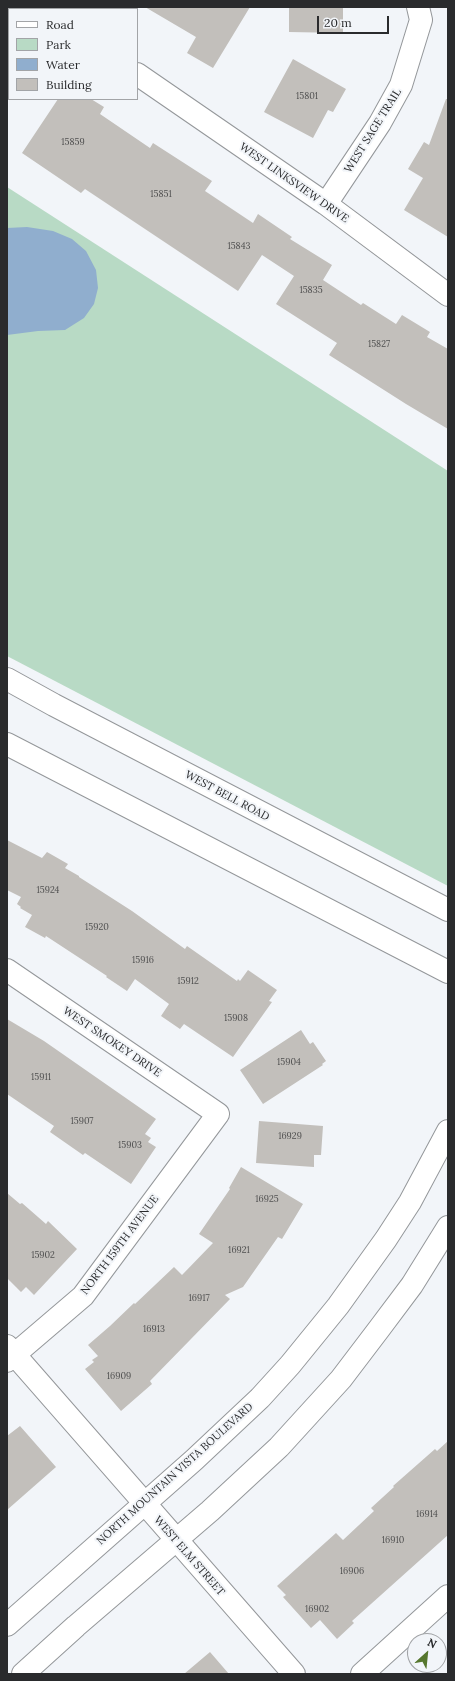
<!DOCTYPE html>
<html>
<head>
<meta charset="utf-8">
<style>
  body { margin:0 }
  #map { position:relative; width:455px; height:1681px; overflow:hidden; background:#f2f5f9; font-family:Lora,serif }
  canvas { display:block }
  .frame { position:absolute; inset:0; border:8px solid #2a2b2d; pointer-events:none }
  .legend { position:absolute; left:8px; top:8px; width:130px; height:92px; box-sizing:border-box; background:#f2f5f9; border:1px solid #a2a4a7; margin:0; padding:5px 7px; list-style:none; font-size:12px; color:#2a2b2d }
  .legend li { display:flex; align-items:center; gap:8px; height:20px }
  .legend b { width:20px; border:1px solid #a2a4a7 }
  .north { position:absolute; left:407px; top:1633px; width:40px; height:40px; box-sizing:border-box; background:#f2f5f9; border:1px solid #a2a4a7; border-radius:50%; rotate:27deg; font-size:11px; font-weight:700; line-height:16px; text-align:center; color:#2a2b2d }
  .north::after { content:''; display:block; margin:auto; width:14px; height:18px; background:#56772e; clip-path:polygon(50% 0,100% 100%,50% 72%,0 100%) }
  .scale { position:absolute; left:317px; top:16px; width:72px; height:18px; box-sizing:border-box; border:2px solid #2a2b2d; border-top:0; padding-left:5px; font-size:12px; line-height:14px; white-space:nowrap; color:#2a2b2d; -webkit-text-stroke:3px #f2f5f9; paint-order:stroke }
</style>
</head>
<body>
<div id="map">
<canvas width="455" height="1681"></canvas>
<div class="frame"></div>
<ul class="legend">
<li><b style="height:5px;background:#fff"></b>Road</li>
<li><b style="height:11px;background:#b8dac5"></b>Park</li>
<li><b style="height:11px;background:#90aece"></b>Water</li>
<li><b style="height:11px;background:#c2bfbb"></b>Building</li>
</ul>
<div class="north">N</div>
<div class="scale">20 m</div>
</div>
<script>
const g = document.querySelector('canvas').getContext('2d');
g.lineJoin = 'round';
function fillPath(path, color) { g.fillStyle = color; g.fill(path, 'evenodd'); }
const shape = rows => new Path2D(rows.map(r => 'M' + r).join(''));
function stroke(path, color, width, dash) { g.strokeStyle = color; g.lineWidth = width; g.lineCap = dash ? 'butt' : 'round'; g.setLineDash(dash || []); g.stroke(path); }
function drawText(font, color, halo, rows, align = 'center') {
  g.font = font + ' Lora,serif'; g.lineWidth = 4; g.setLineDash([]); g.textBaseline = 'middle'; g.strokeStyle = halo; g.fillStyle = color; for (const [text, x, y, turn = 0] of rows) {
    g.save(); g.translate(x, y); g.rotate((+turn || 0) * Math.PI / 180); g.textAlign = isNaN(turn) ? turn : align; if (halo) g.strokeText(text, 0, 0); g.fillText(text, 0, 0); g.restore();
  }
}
const green = shape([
  [7,187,448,471,448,886,7,656]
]);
const water = shape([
  [27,227,53,231,72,239,86,251,96,270,98,288,94,304,84,318,65,330,38,331,7,335,7,228]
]);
const building = shape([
  [145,7,250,7,213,68,187,53,196,37],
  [289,7,343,7,343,33,289,32],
  [293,59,346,89,333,112,328,110,313,138,264,112],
  [58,99,91,99,104,107,100,114,150,148,153,143,212,181,205,191,253,223,258,214,292,237,290,239,332,265,323,280,361,305,363,303,396,324,402,315,430,332,427,337,448,349,448,429,406,404,329,355,337,343,276,304,294,276,262,255,238,291,85,189,81,193,22,153],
  [446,99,448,99,448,237,404,210,423,178,408,169,424,142,429,145],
  [7,840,42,858,47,852,68,864,65,868,79,876,79,877,132,911,185,949,187,946,237,981,238,979,240,981,248,970,277,990,269,1001,272,1002,233,1057,184,1024,180,1029,161,1016,169,1004,135,979,127,991,106,977,107,976,46,936,45,938,25,927,32,915,20,908,21,907,17,904,21,897,7,890],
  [7,1019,44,1041,156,1119,145,1134,151,1138,148,1142,156,1147,131,1184,85,1153,83,1155,50,1132,54,1126,7,1094],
  [301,1030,310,1044,313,1042,326,1061,322,1064,323,1065,263,1104,240,1070],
  [259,1121,323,1126,321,1155,314,1155,314,1167,256,1163],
  [241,1167,303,1204,282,1239,278,1237,243,1287,225,1295,230,1299,150,1381,152,1384,121,1411,85,1369,94,1362,92,1360,98,1356,88,1345,110,1326,134,1303,135,1304,174,1267,182,1275,213,1243,199,1234,230,1189,229,1188],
  [7,1193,20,1204,22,1203,46,1224,48,1221,77,1249,34,1295,26,1287,21,1292,7,1278],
  [20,1426,56,1467,7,1510,7,1436],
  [448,1441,448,1535,352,1621,354,1623,337,1639,320,1620,311,1628,283,1597,286,1595,277,1586,336,1533,343,1540,374,1511,371,1508,394,1487,393,1486,435,1449,437,1451],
  [210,1652,229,1674,184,1674]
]);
const minor = shape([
  [7,25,9,25],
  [137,74,326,204,448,295],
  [326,204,380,123,401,85,421,20,418,7],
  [7,970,218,1114,83,1296,7,1361],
  [7,1346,294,1674],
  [362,1674,448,1596]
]);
const tertiary = shape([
  [7,1625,194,1460,260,1398,290,1365,338,1306,386,1239,410,1202,448,1131],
  [23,1674,76,1626,210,1511,279,1447,341,1379,379,1329,412,1285,448,1227]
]);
const primary = shape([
  [7,679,54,705,448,910],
  [7,744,448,972]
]);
const numberNames = [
  ["15801",307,96],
  ["15859",73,142],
  ["15851",161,194],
  ["15843",239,246],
  ["15835",311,290],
  ["15827",379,344],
  ["15924",48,890],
  ["15920",97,927],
  ["15916",143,960],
  ["15912",188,981],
  ["15908",236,1018],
  ["15904",289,1062],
  ["15911",41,1077],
  ["15907",82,1121],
  ["16929",290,1136],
  ["15903",130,1145],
  ["16925",267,1199],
  ["16921",239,1250],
  ["15902",43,1255],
  ["16917",199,1298],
  ["16913",154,1329],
  ["16909",119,1376],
  ["16914",427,1514],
  ["16910",393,1540],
  ["16906",352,1571],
  ["16902",317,1609]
];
const streetNames = [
  ["WEST SAGE TRAIL",373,131,-58],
  ["WEST LINKSVIEW DRIVE",294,183,35],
  ["WEST BELL ROAD",227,796,28],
  ["WEST SMOKEY DRIVE",112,1042,34],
  ["NORTH 159TH AVENUE",120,1245,-53],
  ["NORTH MOUNTAIN VISTA BOULEVARD",175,1474,-42],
  ["WEST ELM STREET",189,1556,49]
];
fillPath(green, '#b8dac5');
fillPath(water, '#90aece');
fillPath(building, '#c2bfbb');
stroke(minor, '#94979a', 24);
stroke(tertiary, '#94979a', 24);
stroke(primary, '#94979a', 24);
stroke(minor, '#fff', 22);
stroke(tertiary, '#fff', 22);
stroke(primary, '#fff', 22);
drawText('9px', '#505050', null, numberNames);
drawText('11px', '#2a2b2d', '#f2f5f9', streetNames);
</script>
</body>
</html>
